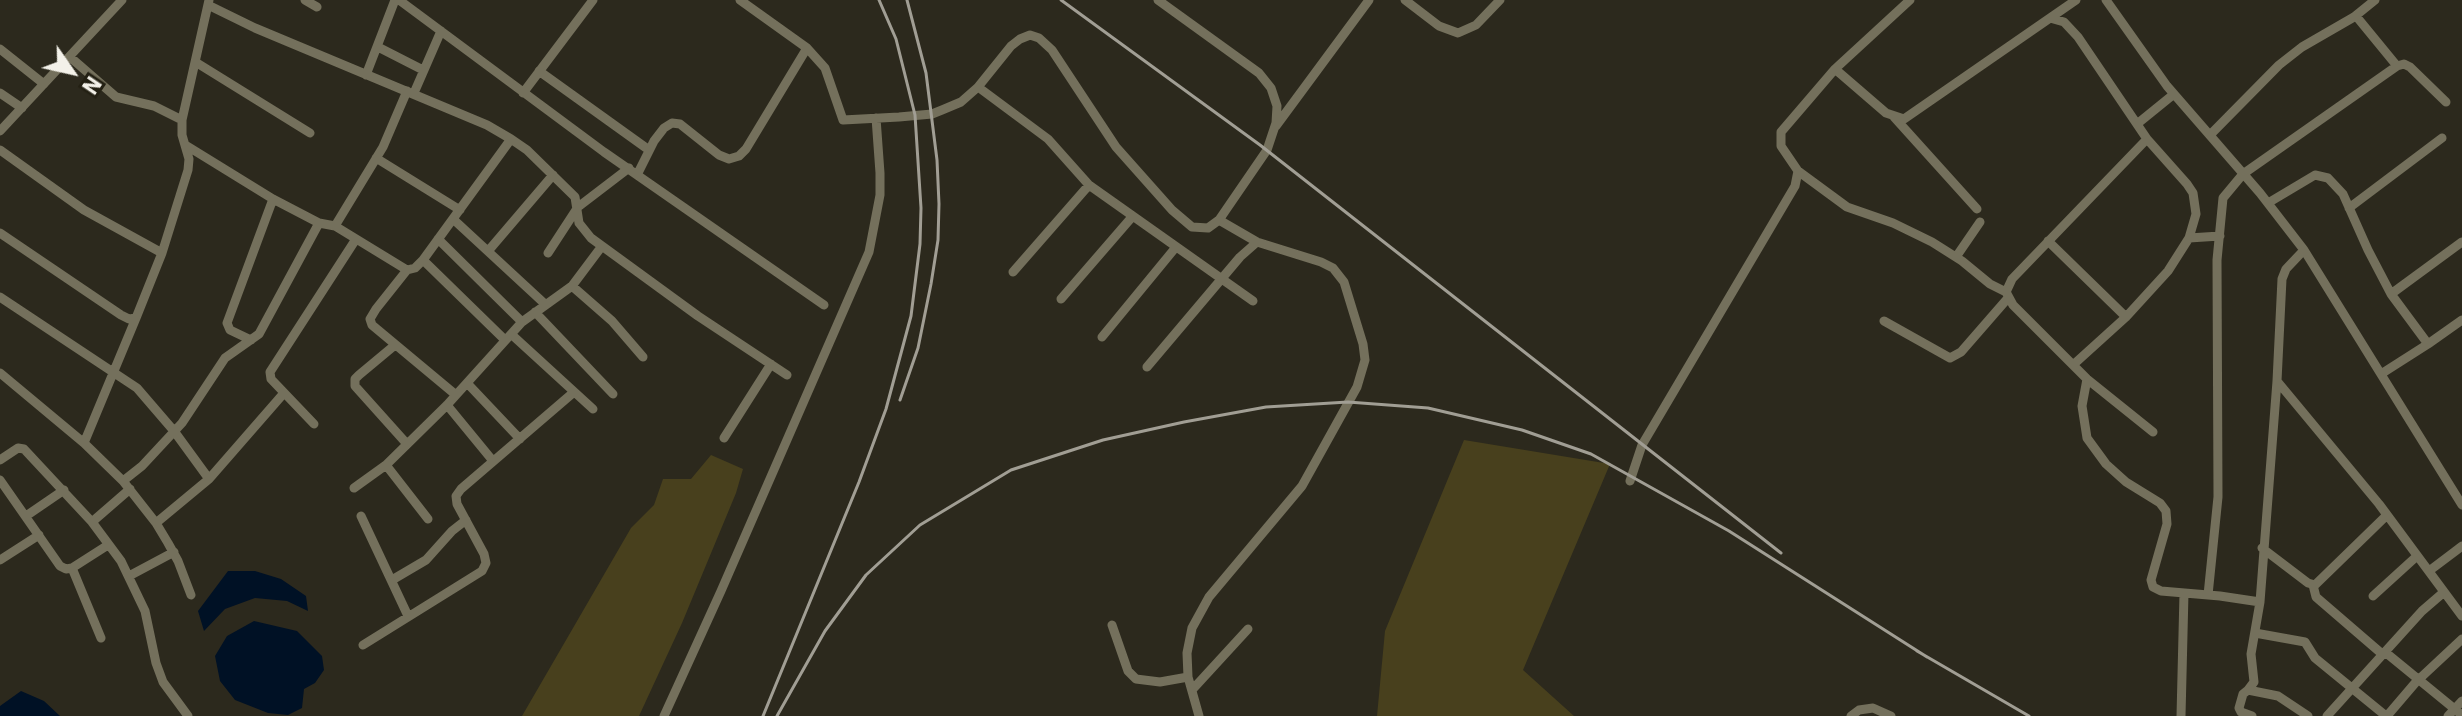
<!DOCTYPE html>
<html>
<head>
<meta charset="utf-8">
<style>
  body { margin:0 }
  #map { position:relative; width:2462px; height:716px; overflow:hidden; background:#2c291d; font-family:"IBM Plex Sans",sans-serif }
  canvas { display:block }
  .north { position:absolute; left:32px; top:32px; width:80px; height:80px; -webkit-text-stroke:6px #232013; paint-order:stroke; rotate:124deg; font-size:22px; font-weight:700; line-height:32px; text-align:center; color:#f3f1e9 }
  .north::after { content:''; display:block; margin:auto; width:28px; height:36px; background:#f3f1e9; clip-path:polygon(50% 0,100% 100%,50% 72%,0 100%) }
</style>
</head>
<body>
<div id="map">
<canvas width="2462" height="716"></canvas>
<div class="north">N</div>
</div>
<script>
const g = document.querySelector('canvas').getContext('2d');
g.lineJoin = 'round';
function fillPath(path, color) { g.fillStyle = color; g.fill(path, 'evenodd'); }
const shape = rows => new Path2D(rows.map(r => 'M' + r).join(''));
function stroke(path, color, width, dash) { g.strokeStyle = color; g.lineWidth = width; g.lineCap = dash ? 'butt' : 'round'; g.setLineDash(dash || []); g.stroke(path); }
const green = shape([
  [1464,440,1610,464,1523,670,1574,716,1377,716,1385,631],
  [711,455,743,469,736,493,682,623,639,716,522,716,631,528,654,505,663,479,691,479]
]);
const water = shape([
  [228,571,255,571,281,579,306,596,308,611,287,601,255,598,225,609,204,631,198,611],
  [254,621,297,631,322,656,324,670,315,683,304,689,302,708,288,715,268,713,235,700,220,681,215,656,227,636],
  [21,691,44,701,60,716,0,716,0,706]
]);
const street = shape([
  [305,0,317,7],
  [399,0,604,152,824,305],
  [740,0,807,48,825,68,843,120,899,117,932,114,942,110,961,102,978,87,1011,46,1020,39,1030,35,1039,38,1052,50,1116,147,1172,210,1192,227,1208,228,1219,220],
  [1158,0,1259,73,1271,88,1277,106,1276,123,1267,150,1219,220,1257,242,1321,262,1333,268,1344,282,1363,344,1365,360,1357,387,1302,486,1209,597,1192,628,1187,653,1188,677,1199,716],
  [1405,0,1439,26,1458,33,1476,25,1500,0],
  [2106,0,2167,86,2260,193,2304,250,2462,505],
  [208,5,255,28,487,125,511,139,527,150,575,197,579,223,591,238,698,316,787,375],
  [2356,16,2397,66],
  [2050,18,2076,0],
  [378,47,423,70],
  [0,49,44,84],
  [70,57,116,97,154,106,182,120],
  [197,63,310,133],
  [1835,69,1886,113,1904,119,2050,18,2064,22,2078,37,2147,139,2187,184,2193,193,2196,214,2189,238,2168,271,2126,317,2073,365],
  [539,71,649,150],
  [366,75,395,0],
  [978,87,1048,139,1089,185,1253,301],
  [0,93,22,108],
  [414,93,441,31],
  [523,93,593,0],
  [1894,117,1977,209],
  [2137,124,2174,94],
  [1276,126,1369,0],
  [0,131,122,0],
  [2210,135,2279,65,2302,47,2354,17,2375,0],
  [2147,139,2012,279,2006,292,2013,305,2087,379,2153,432],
  [187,146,273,199,319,223,335,226,407,270,415,268,423,260,511,139],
  [0,150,84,210,162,253],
  [376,158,460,210],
  [1798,171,1847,207,1893,223,1932,242,1962,261,1990,284,2006,292],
  [638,173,654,141,664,128,672,123,680,124,719,155,729,159,739,156,746,149,807,48],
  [2268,203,2315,175,2328,178,2343,194,2368,250,2391,294,2428,344,2381,374],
  [2349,208,2442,138],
  [453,219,546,305],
  [335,226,383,147,407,91],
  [0,233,121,315,129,319,136,318,162,253,188,170,189,159,182,135,182,120,209,0],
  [2189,238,2220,236],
  [438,239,522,322],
  [2048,241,2126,317],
  [489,250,553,175],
  [548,253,578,207,629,168],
  [1956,257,1980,222],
  [423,260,505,340],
  [407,270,376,309,370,319,372,325,456,395],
  [1013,272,1089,185],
  [572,286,612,321,643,357],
  [2391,294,2462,242],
  [0,297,137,388,174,431,209,479],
  [1061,299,1132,217],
  [535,312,613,394],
  [1884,321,1950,358,1961,352,2008,298],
  [511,334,593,409],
  [1102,337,1176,247],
  [251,340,230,330,227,323,273,199],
  [2428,344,2462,320],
  [395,345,359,375,355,379,355,386,407,444],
  [1147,367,1240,257,1257,242],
  [0,373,84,443,123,481,142,466,182,423,225,358,259,334,319,223],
  [2087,379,2082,406,2087,438,2106,464,2126,482,2160,503,2166,511,2167,524,2151,580,2153,587,2161,591,2220,596,2260,602],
  [2277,381,2379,504,2462,616],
  [467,383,520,439],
  [447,405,493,461],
  [314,424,271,379,270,372,356,239],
  [724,438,771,364],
  [84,443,136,318],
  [0,460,18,448,24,449,92,522,121,561,145,611,156,663,163,682,188,716],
  [386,465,428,519],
  [0,480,60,566,66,569,72,568,108,545],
  [123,481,156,523,168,543,178,561,191,595],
  [1630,481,1642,445,1795,186,1798,171,1781,146,1781,132,1835,69,1910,0],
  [354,488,386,465,447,405,522,322,572,286,602,246],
  [26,516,64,490],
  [361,516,408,616],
  [92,522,130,489],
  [156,523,209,479,284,393],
  [2262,548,2308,583,2315,585,2387,515],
  [0,560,39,535],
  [72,568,101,638],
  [2429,571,2462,546],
  [129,576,174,552],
  [392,580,426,560,452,531,466,520],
  [2313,585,2316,597,2381,653,2385,652,2462,715],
  [2208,595,2218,497,2217,260,2223,198,2243,174,2397,66,2404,64,2410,67,2446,102],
  [2373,596,2417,556],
  [1112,625,1128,671,1136,679,1160,682,1188,677],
  [2255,633,2305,642,2315,658,2386,716],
  [363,645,482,571,486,563,484,554,457,504,456,496,461,489,574,392],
  [1192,690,1248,629],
  [2248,690,2254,682,2251,654,2260,602,2277,381,2282,279,2286,269,2304,250],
  [664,716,721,591,869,252,880,195,880,173,876,118],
  [1851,716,1859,710,1873,708,1891,716],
  [2181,716,2184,593],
  [2252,716,2241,712,2239,708,2243,694,2248,690,2278,696,2308,716],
  [2327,716,2422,611,2444,592],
  [2387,716,2416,682,2462,639],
  [2448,716,2462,701]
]);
const rail = shape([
  [1061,0,1260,145,1781,553],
  [900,400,918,348,931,284,938,240,939,204,937,160,926,73,907,0],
  [1917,651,2029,716],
  [763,716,859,482,886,409,911,316,920,244,921,208,915,115,896,39,879,0],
  [777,716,825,631,866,575,920,525,1011,470,1103,440,1184,422,1266,407,1348,402,1428,408,1522,430,1591,454,1729,531,1927,657]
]);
fillPath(green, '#48401d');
fillPath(water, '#001125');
stroke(street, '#74705c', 9);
stroke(rail, '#a19e94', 3);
</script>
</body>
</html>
